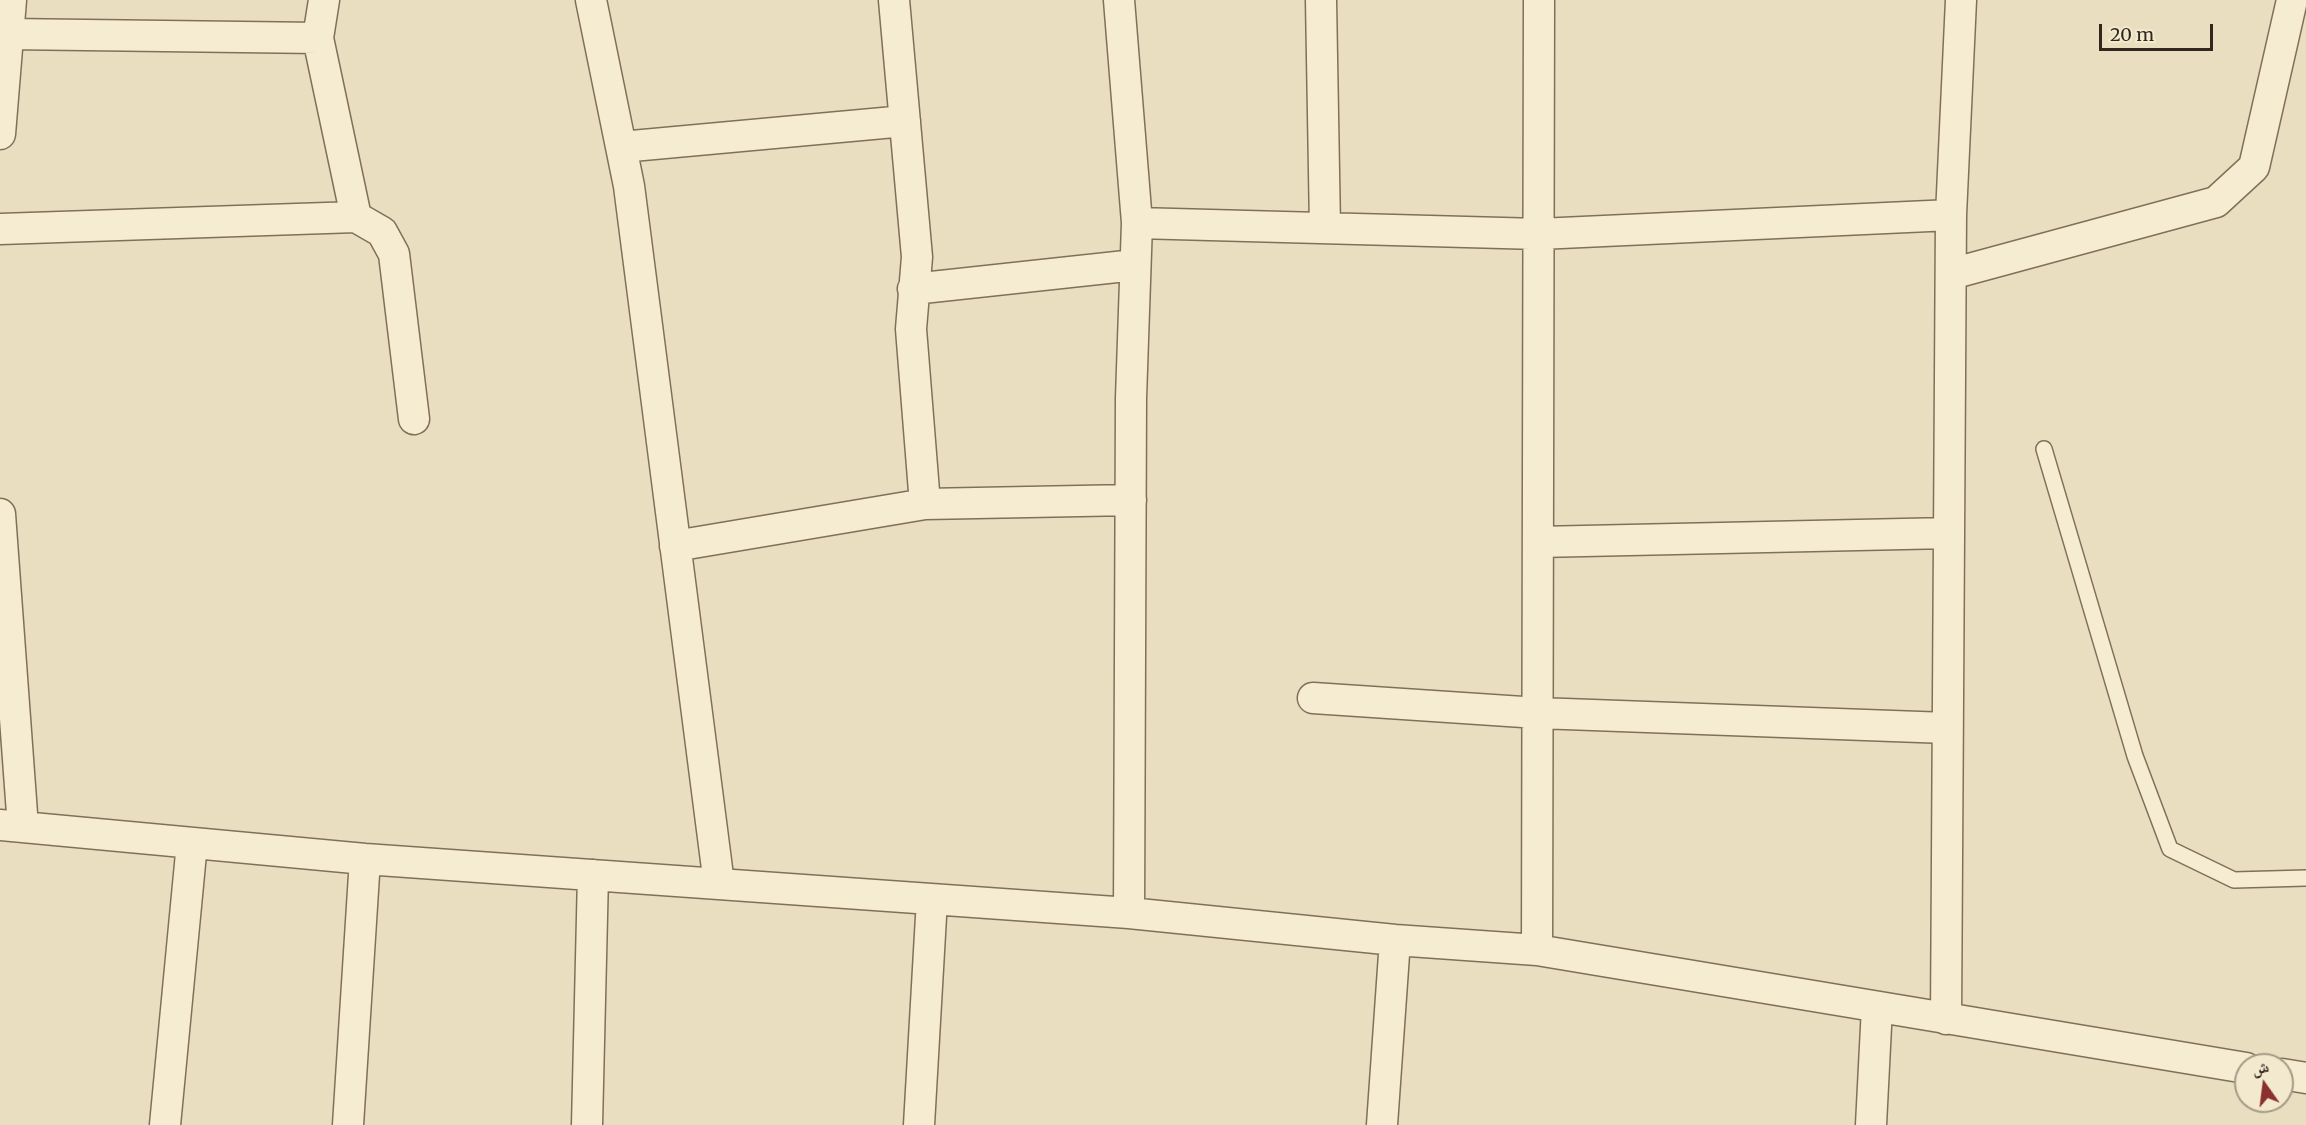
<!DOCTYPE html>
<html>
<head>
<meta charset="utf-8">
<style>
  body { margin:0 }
  #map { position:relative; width:2306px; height:1125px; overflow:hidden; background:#e9debf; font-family:Merriweather,"Noto Naskh Arabic",serif }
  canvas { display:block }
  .north { position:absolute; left:2234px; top:1053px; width:60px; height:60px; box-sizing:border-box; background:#f2e9ce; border:2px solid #a59b87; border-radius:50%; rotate:346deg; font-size:16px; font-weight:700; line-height:24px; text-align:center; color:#31271c }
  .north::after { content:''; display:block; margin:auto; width:21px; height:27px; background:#8a312e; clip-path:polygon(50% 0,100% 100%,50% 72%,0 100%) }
  .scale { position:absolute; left:2099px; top:24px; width:114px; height:27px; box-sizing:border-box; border:3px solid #31271c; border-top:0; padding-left:8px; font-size:18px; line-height:21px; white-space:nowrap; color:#31271c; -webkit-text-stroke:4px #f2e9ce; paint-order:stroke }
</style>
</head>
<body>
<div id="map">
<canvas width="2306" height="1125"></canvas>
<div class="north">ش</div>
<div class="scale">20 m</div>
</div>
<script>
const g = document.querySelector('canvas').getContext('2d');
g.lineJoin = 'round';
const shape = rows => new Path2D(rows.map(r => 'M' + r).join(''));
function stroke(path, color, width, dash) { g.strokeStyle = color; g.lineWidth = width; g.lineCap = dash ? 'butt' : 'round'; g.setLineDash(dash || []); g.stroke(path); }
const lane = shape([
  [2044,449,2135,756,2170,849,2234,880,2306,878]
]);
const street = shape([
  [591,0,629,186,719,884],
  [894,0,917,257,911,329,925,504],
  [1119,0,1137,223,1131,398,1129,913],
  [1321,0,1325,228],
  [8,34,318,38],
  [0,134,11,0],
  [621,147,905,121],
  [356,217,382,232,394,254,414,419],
  [1137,223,1539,234,1951,215],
  [0,229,356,217,318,38,324,0],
  [1951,274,2216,202,2254,167,2292,0],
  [913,289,1135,265],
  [0,514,23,827],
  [1538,542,1949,533],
  [675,546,925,504,1131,500],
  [1313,698,1538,713,1947,728],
  [0,825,365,859,1129,913,1395,940,1537,950,2246,1068],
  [1537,950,1539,0],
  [1946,1019,1951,215,1961,0],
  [2282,1074,2306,1078],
  [165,1125,192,843],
  [348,1125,365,859],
  [587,1125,593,875],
  [919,1125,932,899],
  [1382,1125,1395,940],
  [1871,1125,1877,1007]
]);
stroke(lane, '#817059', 18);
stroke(street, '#817059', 33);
stroke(lane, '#f5ecd2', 15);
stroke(street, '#f5ecd2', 30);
</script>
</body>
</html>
